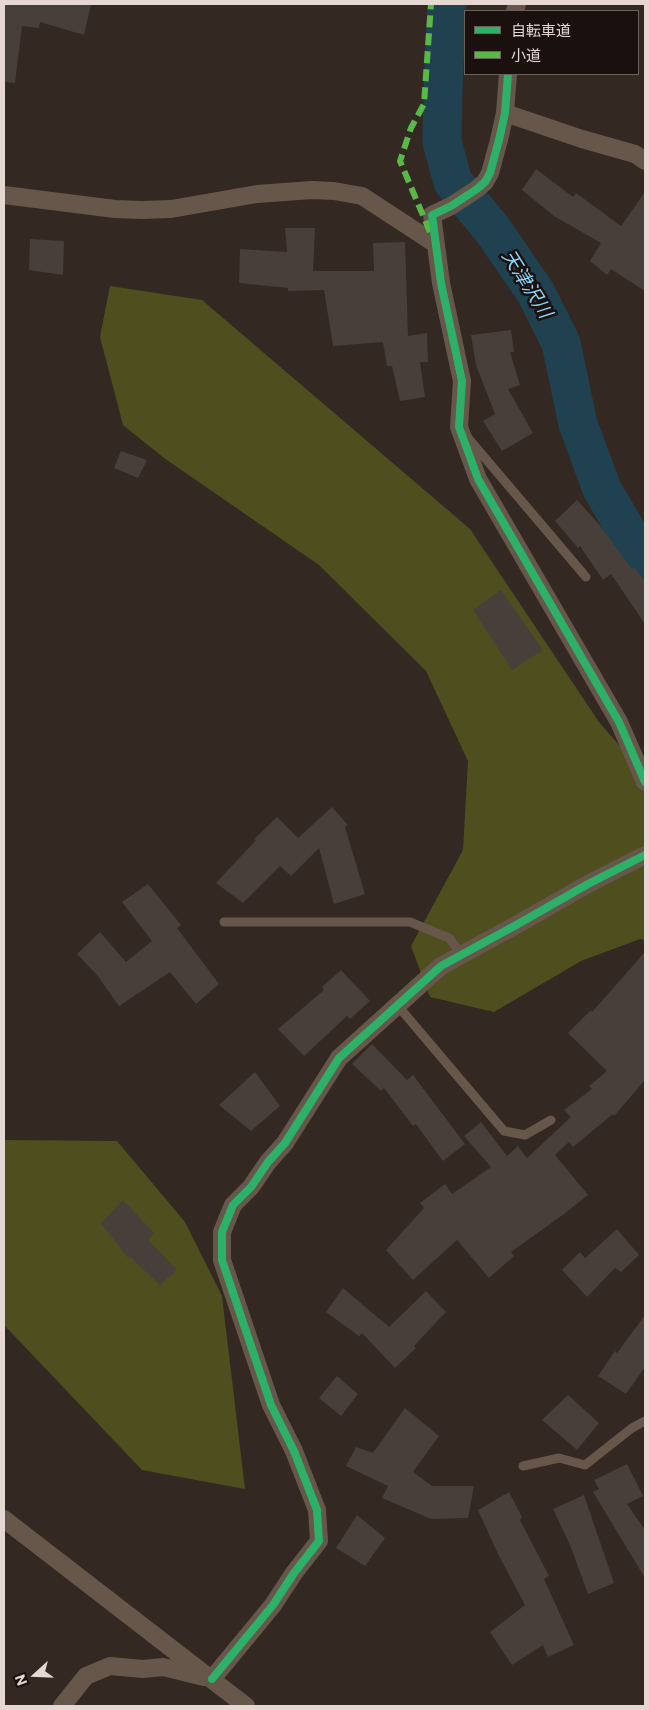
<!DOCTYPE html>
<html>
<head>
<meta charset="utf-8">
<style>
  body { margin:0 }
  #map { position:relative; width:649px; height:1710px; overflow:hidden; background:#332822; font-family:Commissioner,"Noto Sans JP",sans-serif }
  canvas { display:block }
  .frame { position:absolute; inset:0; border:5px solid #e5d7d1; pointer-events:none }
  .legend { position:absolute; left:464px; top:10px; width:175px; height:65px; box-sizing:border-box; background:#1a100d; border:1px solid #6b605b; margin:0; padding:6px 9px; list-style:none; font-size:15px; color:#e5d7d1 }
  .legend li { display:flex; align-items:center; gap:10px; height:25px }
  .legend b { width:25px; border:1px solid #6b605b }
  .north { position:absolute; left:10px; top:1650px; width:50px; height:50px; -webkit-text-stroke:4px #1a100d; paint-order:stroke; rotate:250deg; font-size:14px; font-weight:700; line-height:20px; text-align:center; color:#e5d7d1 }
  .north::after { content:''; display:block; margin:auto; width:18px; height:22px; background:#e5d7d1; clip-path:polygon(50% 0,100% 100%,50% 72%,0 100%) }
</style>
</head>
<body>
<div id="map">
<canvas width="649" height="1710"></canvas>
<div class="frame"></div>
<ul class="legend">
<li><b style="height:6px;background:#2db169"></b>自転車道</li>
<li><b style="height:6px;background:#58b947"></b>小道</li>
</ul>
<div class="north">N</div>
</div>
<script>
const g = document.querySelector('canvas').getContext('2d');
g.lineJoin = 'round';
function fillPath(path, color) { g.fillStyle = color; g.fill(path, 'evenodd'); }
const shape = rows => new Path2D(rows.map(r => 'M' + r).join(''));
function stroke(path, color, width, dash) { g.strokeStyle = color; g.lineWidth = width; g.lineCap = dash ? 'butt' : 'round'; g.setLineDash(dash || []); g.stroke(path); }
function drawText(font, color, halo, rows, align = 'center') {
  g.font = font + ' Commissioner,"Noto Sans JP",sans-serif'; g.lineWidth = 5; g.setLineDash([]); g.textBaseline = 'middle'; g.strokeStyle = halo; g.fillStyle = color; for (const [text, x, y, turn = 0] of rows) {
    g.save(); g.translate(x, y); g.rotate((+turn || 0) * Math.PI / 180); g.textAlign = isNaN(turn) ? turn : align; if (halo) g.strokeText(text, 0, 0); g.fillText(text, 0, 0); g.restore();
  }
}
const green = shape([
  [110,286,202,300,470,529,599,722,645,775,645,940,640,939,581,961,494,1012,430,997,411,946,463,850,468,761,426,671,319,565,164,458,123,425,100,337],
  [4,1140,117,1141,185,1222,222,1296,245,1489,142,1470,4,1325]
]);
const river = shape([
  [447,4,443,87,442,142,453,182,492,229,536,293,561,343,578,424,602,489,645,563]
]);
const building = shape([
  [4,4,91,4,84,35,40,22,39,28,22,26,15,83,4,82],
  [536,169,573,197,576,193,621,226,645,192,645,291,611,269,607,275,590,261,601,243,554,216,522,190],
  [285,228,315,228,313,271,374,271,373,243,405,242,408,336,427,333,428,362,420,362,425,397,400,401,392,366,387,366,383,342,333,346,324,290,288,291,288,288,239,283,240,249,287,252],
  [30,239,64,241,63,275,29,270],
  [511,330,514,352,510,352,520,385,508,389,533,433,502,451,483,421,495,414,476,365,471,335],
  [121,451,147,460,138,478,114,468],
  [577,500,598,523,632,569,634,567,645,581,645,624,611,574,603,580,580,546,578,548,555,521],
  [501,590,543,650,512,670,473,610],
  [332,807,348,825,345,827,365,894,334,904,319,848,291,876,280,866,243,903,216,883,256,840,254,839,277,817,298,838],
  [148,884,181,925,177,928,219,984,196,1004,170,972,119,1006,97,975,77,954,100,932,126,962,152,941,122,902],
  [645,952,645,1080,614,1116,613,1114,573,1147,569,1142,555,1155,588,1195,564,1214,511,1252,514,1256,489,1278,457,1240,413,1280,386,1250,424,1208,420,1203,445,1184,452,1194,491,1167,464,1136,481,1122,507,1156,518,1146,527,1158,571,1117,564,1110,592,1089,589,1086,607,1071,568,1033,591,1010,592,1012],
  [341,970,370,1001,350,1019,347,1016,304,1056,278,1029,324,990,322,987],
  [372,1044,407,1080,413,1075,465,1144,443,1161,416,1124,413,1126,384,1088,381,1091,352,1064],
  [255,1072,280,1106,251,1131,219,1105],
  [123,1200,154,1233,148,1240,177,1270,160,1285,130,1257,128,1258,101,1223],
  [617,1229,639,1255,621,1272,615,1268,587,1297,562,1270,580,1252,585,1258],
  [343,1288,389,1327,426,1291,446,1312,414,1346,416,1348,395,1368,362,1333,359,1336,326,1312],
  [645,1315,645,1367,626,1394,598,1376,615,1351,617,1353],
  [337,1376,358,1394,341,1416,319,1398],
  [568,1395,599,1423,577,1450,542,1420],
  [405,1408,439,1436,413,1472,432,1486,474,1486,468,1518,431,1519,382,1498,388,1486,346,1466,356,1447,373,1453],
  [627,1464,643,1496,627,1504,645,1530,645,1578,593,1492,599,1489,594,1480],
  [509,1492,522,1517,520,1520,549,1576,544,1579,574,1645,548,1657,543,1645,512,1665,490,1632,525,1605,498,1554,478,1510],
  [584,1495,614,1583,588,1594,570,1545,553,1509],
  [357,1515,385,1538,365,1566,336,1548]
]);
const service = shape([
  [468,438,586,577],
  [224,922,410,922,449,938,462,955],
  [398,1006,504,1131,525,1135,551,1120],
  [523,1466,559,1458,585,1465,632,1428,645,1421]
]);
const minor = shape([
  [515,11,517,4],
  [508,74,505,113,499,140,490,173,485,182,477,189,451,206,432,215,441,283,462,381,459,427,478,479,619,722,645,782],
  [505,113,582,139,635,154,645,161],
  [4,195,115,209,142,210,171,209,257,194,312,190,334,191,362,196,434,243],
  [4,1519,246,1706],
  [212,1679,273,1605,294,1573,319,1541,317,1510,294,1451,271,1405,222,1260,222,1232,233,1205,251,1187,268,1162,285,1143,339,1058,441,966,518,924,588,884,645,855],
  [62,1706,86,1676,110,1666,143,1669,163,1667,204,1677]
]);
const quiet = shape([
  [430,232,400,161,411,128,424,104,431,4]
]);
const cycleway = shape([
  [508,74,505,113,499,140,490,173,485,182,477,189,451,206,432,215,441,283,462,381,459,427,478,479,619,722,645,782],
  [212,1679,273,1605,294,1573,319,1541,317,1510,294,1451,271,1405,222,1260,222,1232,233,1205,251,1187,268,1162,285,1143,339,1058,441,966,518,924,588,884,645,855]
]);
const waterNames = [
  ["天津沢川",527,284,58]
];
fillPath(green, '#4f4e1f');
stroke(river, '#204150', 39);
fillPath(building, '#483f3a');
stroke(service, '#66574a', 9);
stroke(minor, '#66574a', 18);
stroke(quiet, '#58b947', 6, [12, 6]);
stroke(cycleway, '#2db169', 8);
drawText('italic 19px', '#86d5fd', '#1a100d', waterNames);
</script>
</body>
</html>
